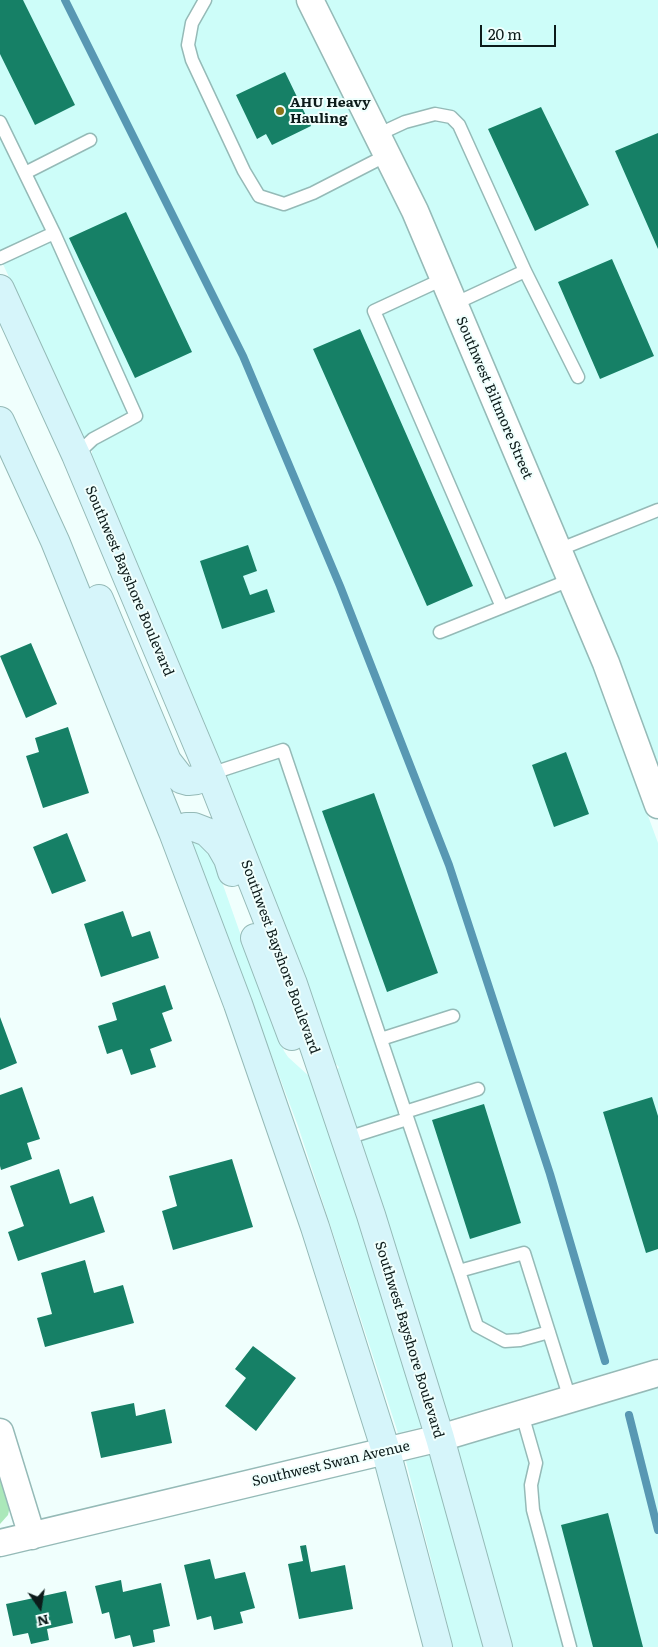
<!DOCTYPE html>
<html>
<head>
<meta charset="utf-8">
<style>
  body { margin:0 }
  #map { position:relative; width:658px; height:1647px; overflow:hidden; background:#f0fffd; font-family:Literata,serif }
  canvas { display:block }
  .north { position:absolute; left:15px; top:1582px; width:50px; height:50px; -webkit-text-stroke:4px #f0fffd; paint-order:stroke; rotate:167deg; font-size:14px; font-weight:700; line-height:20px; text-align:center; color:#0c1b1a }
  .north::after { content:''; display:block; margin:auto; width:18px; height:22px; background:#0c1b1a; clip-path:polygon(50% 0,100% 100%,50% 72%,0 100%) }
  .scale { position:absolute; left:480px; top:25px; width:76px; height:22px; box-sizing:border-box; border:2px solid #0c1b1a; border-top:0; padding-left:6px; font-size:15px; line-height:18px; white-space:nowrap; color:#0c1b1a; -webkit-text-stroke:4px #f0fffd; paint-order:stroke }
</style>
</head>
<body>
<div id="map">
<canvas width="658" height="1647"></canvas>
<div class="north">N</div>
<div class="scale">20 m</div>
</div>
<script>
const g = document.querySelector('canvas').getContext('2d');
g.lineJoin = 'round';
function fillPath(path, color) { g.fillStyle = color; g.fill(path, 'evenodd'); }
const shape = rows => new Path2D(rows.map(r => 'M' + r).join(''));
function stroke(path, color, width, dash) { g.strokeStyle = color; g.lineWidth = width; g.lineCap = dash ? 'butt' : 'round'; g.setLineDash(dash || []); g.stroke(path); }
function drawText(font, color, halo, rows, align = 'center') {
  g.font = font + ' Literata,serif'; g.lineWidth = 4; g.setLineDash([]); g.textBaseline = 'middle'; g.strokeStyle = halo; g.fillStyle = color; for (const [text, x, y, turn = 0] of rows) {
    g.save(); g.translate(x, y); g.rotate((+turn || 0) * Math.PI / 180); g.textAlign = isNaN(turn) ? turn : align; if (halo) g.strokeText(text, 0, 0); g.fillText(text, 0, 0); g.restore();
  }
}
const built = shape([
  [0,0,295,0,403,217,594,668,658,843,658,1358,448,1420,336,1072,339,1067,331,1060,305,979,217,755,91,455,93,448,86,444,2,262,0,252],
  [324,0,658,0,658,767],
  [191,842,200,844,210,854,216,865,263,998,284,1051,288,1057,310,1077,358,1219,423,1427,398,1433,298,1126],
  [658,1388,658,1647,511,1647,456,1448],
  [431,1455,484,1647,453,1647,406,1461]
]);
const green = shape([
  [0,1460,12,1497,8,1515,0,1524]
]);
const stream = shape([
  [65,0,243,356,340,586,449,865,550,1174,605,1361],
  [629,1415,658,1530]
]);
const building = shape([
  [0,0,23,0,75,105,35,125,0,54],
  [285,72,311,126,272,145,266,134,257,139,236,95],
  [541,107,589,205,535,231,488,129],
  [658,133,658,249,615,151],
  [126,212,192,352,135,378,69,238],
  [612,259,654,356,600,379,558,282],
  [360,329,473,586,427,606,313,349],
  [248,545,257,571,243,576,250,595,267,589,275,612,222,629,200,561],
  [31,643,57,704,26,718,0,656],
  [68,727,89,793,43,808,26,756,39,752,35,738],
  [566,752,589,814,554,827,532,765],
  [374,793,438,973,387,992,322,811],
  [67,833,86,881,52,894,33,847],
  [123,911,132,937,150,931,159,958,101,977,84,924],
  [165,985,173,1009,162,1013,172,1041,150,1049,156,1067,131,1075,122,1049,107,1054,98,1026,117,1020,112,1003],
  [0,1017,17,1063,0,1070],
  [22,1087,40,1139,27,1143,32,1159,1,1170,0,1166,0,1095],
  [652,1097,658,1116,658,1249,646,1253,603,1112],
  [484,1104,521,1223,470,1239,432,1120],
  [232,1159,253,1227,173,1250,162,1211,177,1206,169,1176],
  [59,1169,70,1204,93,1196,105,1232,18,1261,8,1232,24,1226,10,1186],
  [85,1260,94,1293,123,1285,134,1323,45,1347,37,1318,52,1314,41,1273],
  [253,1346,296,1378,256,1431,225,1406,246,1378,235,1369],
  [134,1403,136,1416,165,1409,172,1443,101,1458,91,1412],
  [608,1513,643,1647,593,1647,561,1525],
  [306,1545,311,1572,345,1565,353,1609,299,1619,288,1564,303,1561,300,1546],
  [210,1559,215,1579,245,1572,255,1608,240,1612,243,1623,214,1630,211,1616,197,1620,184,1565],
  [121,1580,123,1592,161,1583,170,1626,153,1630,155,1642,133,1647,130,1635,115,1639,109,1612,102,1614,95,1586],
  [66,1591,73,1623,47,1629,49,1640,31,1644,28,1633,13,1636,6,1604]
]);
const service = shape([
  [205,0,192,23,188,45,192,60,244,171,259,196,284,204,313,193,387,155],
  [0,122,54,233],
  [377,135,405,122,435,114,451,117,459,125,525,271,578,377],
  [25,173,90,140],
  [0,258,54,233,136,416,93,439,76,455],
  [443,279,374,311,502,607],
  [454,304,525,271],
  [558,550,658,510],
  [440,632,570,580],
  [210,774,283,750,459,1271,524,1253,570,1399],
  [381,1039,453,1016],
  [405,1112,478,1089],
  [344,1139,407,1119],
  [459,1271,477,1326,505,1341,520,1340,549,1332],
  [522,1414,536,1463,531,1485,533,1510,570,1647]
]);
const minor = shape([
  [310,0,415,211,606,663,658,805],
  [0,1432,32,1536],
  [0,1543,440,1438,658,1373]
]);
const secondary = shape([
  [0,289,76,455,210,774,293,984,371,1215,440,1438,498,1647],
  [0,421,55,541,173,832,238,1004,315,1227,386,1451,438,1647],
  [99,599,167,761,181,779,188,781,197,780,210,774],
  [173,832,186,827,194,827,207,832,220,845,228,859,232,872],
  [255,938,292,1036]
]);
const markers = [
  [280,111,5,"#8a7417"]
];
const poiNames = [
  ["AHU Heavy",290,103],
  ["Hauling",290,119]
];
const streetNames = [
  ["Southwest Biltmore Street",494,398,67],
  ["Southwest Bayshore Boulevard",129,581,67],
  ["Southwest Bayshore Boulevard",280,957,70],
  ["Southwest Bayshore Boulevard",409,1340,73],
  ["Southwest Swan Avenue",331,1464,-13]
];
fillPath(built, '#cdfdf9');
fillPath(green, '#abe8ba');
stroke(stream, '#5898b3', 8);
fillPath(building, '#168066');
stroke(service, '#95bab7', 15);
stroke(minor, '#95bab7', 29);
stroke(secondary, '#95bab7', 30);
stroke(service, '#fff', 12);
stroke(minor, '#fff', 26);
stroke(secondary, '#d6f5fa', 28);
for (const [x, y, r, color] of markers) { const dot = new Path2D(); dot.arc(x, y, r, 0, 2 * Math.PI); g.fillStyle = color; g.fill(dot); stroke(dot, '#f0fffd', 2); }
drawText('bold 14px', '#0c1b1a', '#f0fffd', poiNames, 'left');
drawText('14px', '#0c1b1a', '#f0fffd', streetNames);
</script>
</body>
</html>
